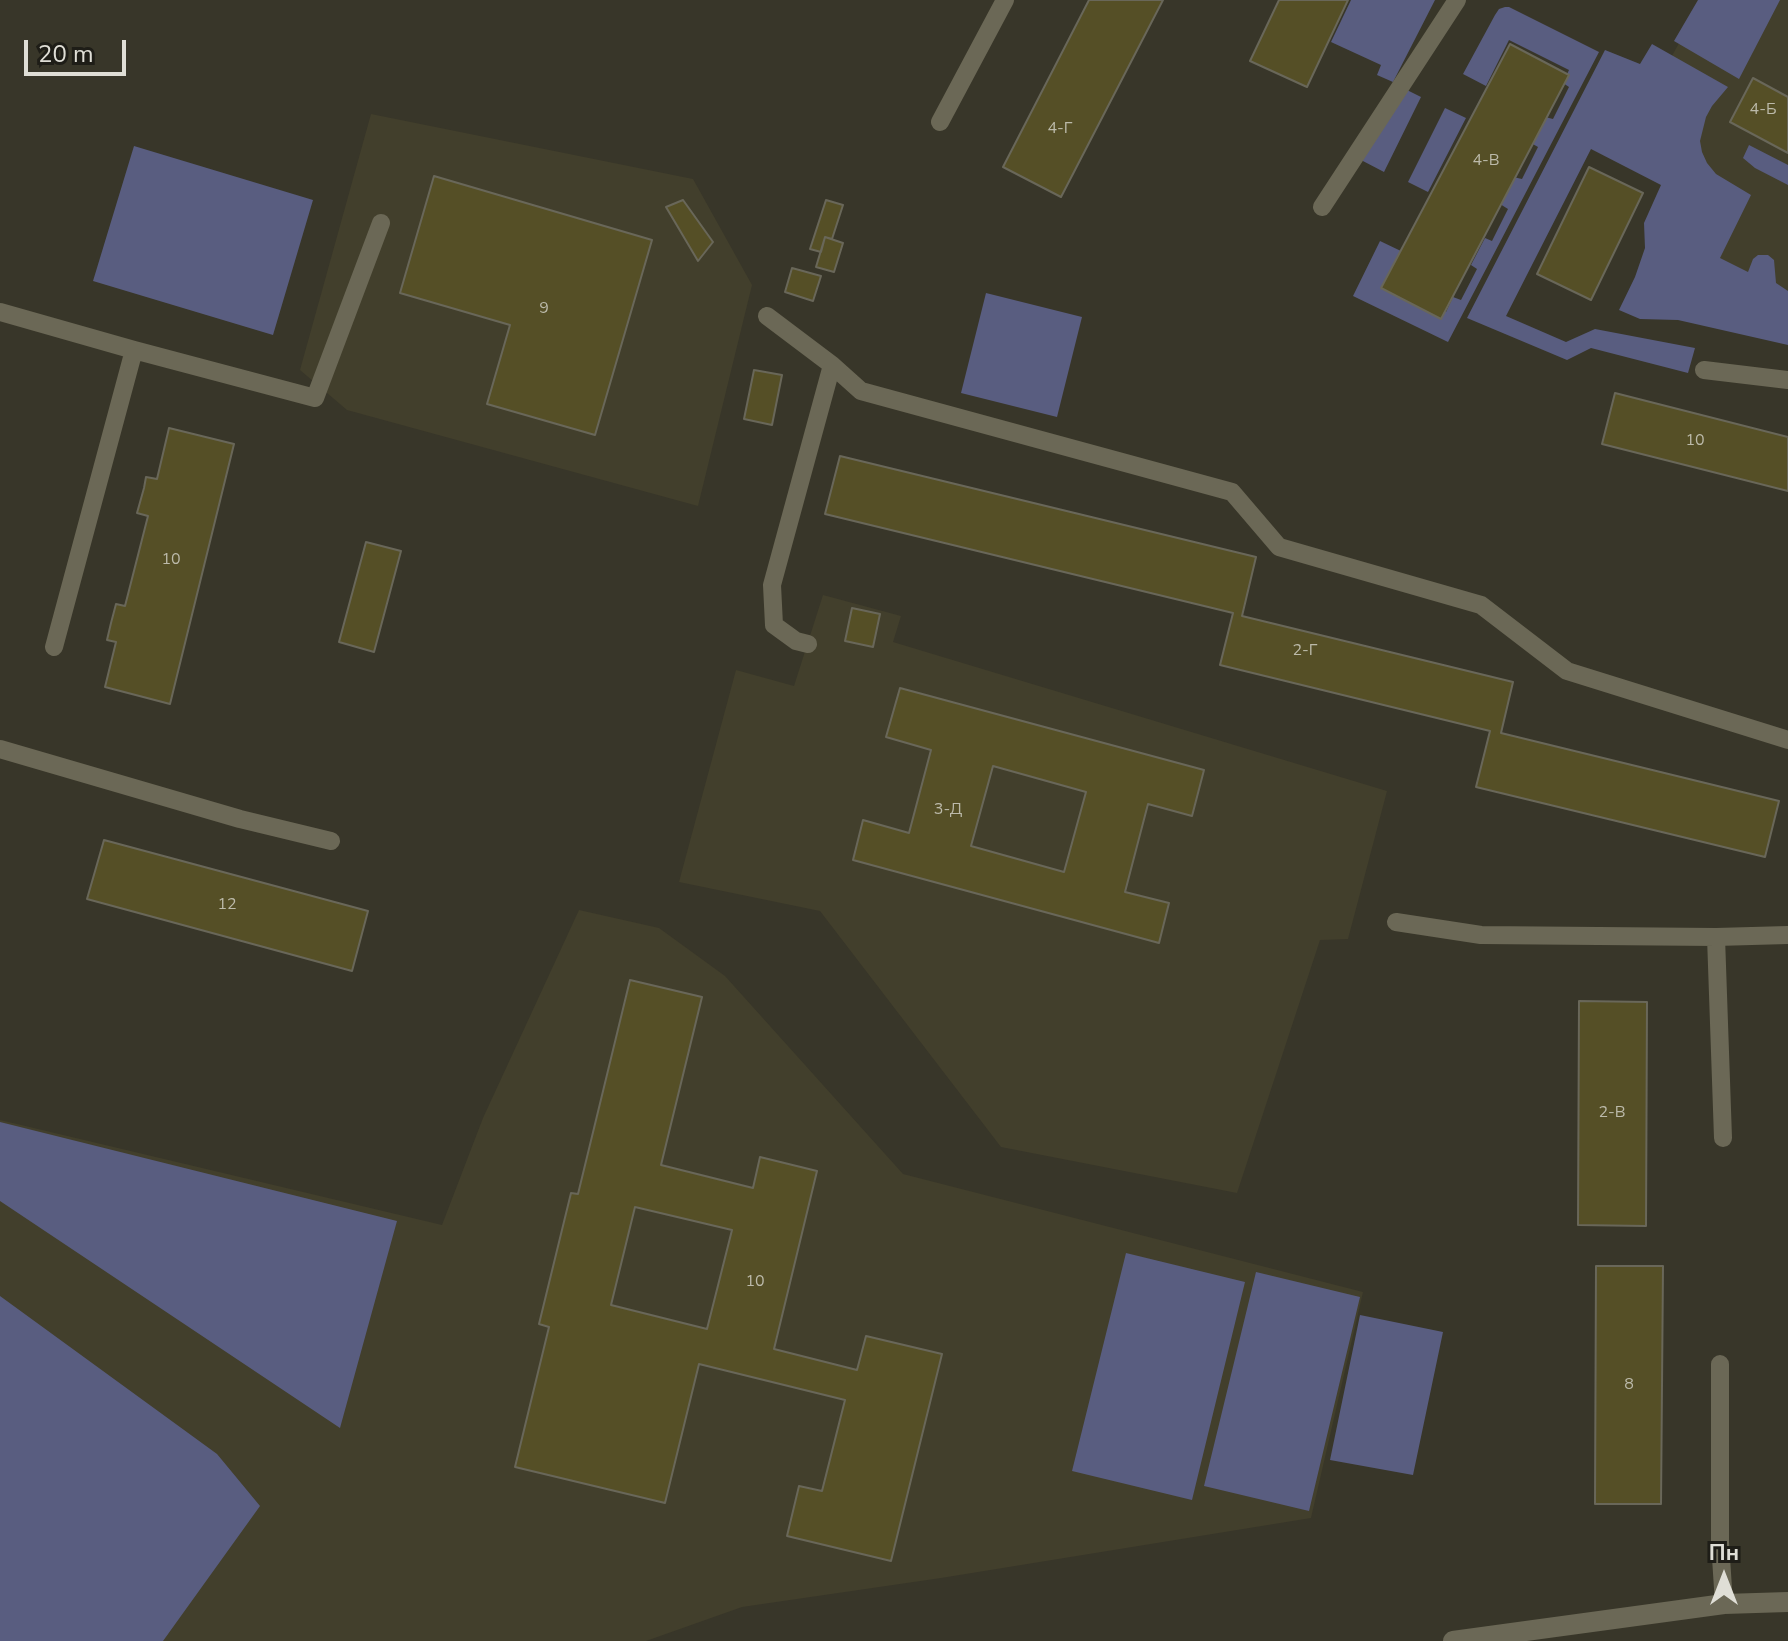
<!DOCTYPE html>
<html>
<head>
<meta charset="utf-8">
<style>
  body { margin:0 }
  #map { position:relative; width:1788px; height:1641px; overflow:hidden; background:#383629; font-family:"Nunito Sans",sans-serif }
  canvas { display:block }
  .north { position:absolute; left:1684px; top:1537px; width:80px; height:80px; -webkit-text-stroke:6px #1e1d17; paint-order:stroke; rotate:0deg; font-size:22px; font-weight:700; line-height:32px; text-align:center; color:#dfded6 }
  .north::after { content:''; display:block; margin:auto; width:28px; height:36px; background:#dfded6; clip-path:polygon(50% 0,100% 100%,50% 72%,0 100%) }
  .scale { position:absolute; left:24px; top:40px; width:102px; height:36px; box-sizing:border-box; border:4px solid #dfded6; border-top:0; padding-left:10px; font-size:24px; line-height:28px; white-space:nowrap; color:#dfded6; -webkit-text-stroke:6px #1e1d17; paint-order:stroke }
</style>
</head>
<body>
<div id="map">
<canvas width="1788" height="1641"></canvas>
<div class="north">Пн</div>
<div class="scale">20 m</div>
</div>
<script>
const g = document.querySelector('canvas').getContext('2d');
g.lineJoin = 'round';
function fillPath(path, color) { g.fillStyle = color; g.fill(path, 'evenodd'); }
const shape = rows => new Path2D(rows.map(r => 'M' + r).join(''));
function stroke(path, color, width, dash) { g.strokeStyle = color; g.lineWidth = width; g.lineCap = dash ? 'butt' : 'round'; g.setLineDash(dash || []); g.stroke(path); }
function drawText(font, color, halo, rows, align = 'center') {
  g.font = font + ' "Nunito Sans",sans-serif'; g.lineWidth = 7; g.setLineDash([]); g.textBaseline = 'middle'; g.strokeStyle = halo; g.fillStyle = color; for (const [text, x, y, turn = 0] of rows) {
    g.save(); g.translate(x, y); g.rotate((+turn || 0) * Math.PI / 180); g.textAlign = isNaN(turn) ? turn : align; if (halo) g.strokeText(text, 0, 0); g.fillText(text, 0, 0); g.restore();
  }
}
const built = shape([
  [1703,0,1788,0,1788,303,1716,271,1633,126],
  [371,114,693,179,752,285,698,506,347,410,300,370],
  [823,595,901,616,893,642,1387,791,1348,939,1320,940,1237,1193,1001,1147,820,911,679,882,736,670,794,686],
  [579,910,659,928,725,976,903,1174,1363,1292,1311,1518,941,1578,742,1607,646,1641,0,1641,0,1120,442,1225,483,1118]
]);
const green = shape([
  [1351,0,1435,0,1393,82,1377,75,1381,65,1331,42],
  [1698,0,1780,0,1739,79,1674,41],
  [1505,7,1509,7,1599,52,1448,342,1353,296,1380,241,1403,252,1387,284,1446,312,1453,297,1461,300,1477,269,1471,265,1485,238,1492,241,1508,209,1500,204,1513,177,1522,179,1538,147,1531,143,1545,117,1553,119,1569,87,1563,83,1569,70,1509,40,1486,86,1463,74,1495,15,1499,9],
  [1652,44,1728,87,1712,106,1706,117,1700,141,1702,152,1707,163,1716,174,1751,195,1720,258,1748,272,1753,259,1758,255,1768,255,1774,260,1776,283,1788,291,1788,345,1678,320,1640,319,1619,310,1635,277,1645,248,1644,223,1661,185,1591,149,1506,316,1566,342,1595,329,1695,348,1688,373,1591,348,1567,360,1467,318,1605,50,1640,64],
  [1399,86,1421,97,1384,172,1361,160],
  [1445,108,1466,118,1428,192,1408,182],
  [1749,145,1788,165,1788,185,1755,168,1743,158],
  [134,146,313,200,273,335,93,281],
  [986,293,1082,317,1057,417,961,393],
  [0,1122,397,1221,340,1428,0,1201],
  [1126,1253,1245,1282,1192,1500,1072,1471],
  [1256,1272,1360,1297,1309,1511,1204,1486],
  [0,1296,217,1454,260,1506,163,1641,0,1641],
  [1360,1315,1443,1332,1413,1475,1330,1460]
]);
const building = shape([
  [1089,0,1163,0,1061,197,1003,167,1089,0],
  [1279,0,1348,0,1307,87,1250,61,1279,0],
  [1510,44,1569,75,1441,319,1381,288,1510,44],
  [1753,78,1788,97,1788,153,1730,122,1753,78],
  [1589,167,1643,193,1591,300,1537,274,1589,167],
  [434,176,652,240,595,435,487,404,510,325,400,293,434,176],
  [683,200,713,242,698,261,666,207,683,200],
  [826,200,843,205,832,239,825,237,821,252,810,249,826,200],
  [825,237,843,243,834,272,816,267,825,237],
  [792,268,821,276,813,301,785,292,792,268],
  [754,370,782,375,772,425,744,419,754,370],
  [1615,393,1788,437,1788,491,1602,444,1615,393],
  [169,428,234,444,170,704,105,687,116,642,107,640,111,623,116,604,125,606,148,516,137,513,144,488,146,477,157,479,169,428],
  [840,456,1256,557,1242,616,1513,682,1501,733,1779,801,1765,857,1476,787,1490,731,1220,665,1233,613,825,514,840,456],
  [366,542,401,551,374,652,339,642,366,542],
  [852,608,880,614,873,647,845,641,852,608],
  [900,688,1204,770,1192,816,1148,804,1125,892,1169,903,1159,943,853,860,863,820,909,833,931,750,886,737,900,688],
  [993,766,1086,792,1064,872,971,846,993,766],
  [104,840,368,911,352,971,87,899,104,840],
  [630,980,702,997,661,1165,753,1188,760,1157,817,1171,774,1349,857,1370,866,1336,942,1354,891,1561,787,1536,799,1486,822,1491,845,1400,699,1364,665,1503,515,1467,549,1327,539,1324,571,1193,578,1194,630,980],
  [635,1207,732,1230,707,1329,611,1305,635,1207],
  [1579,1001,1647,1002,1646,1226,1578,1225,1579,1001],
  [1596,1266,1663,1266,1661,1504,1595,1504,1596,1266]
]);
const service = shape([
  [940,122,1005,0],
  [1322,207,1457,0],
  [0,312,134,350,315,398,381,223],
  [767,316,832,365,861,391,1232,492,1279,547,1481,605,1567,671,1788,740],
  [1704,370,1788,380],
  [808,644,796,641,774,625,772,585,832,365],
  [54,647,134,350],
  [0,749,240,819,331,841],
  [1396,922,1481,935,1716,937,1788,935],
  [1716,937,1723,1138],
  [1720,1364,1720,1542,1724,1604]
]);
const minor = shape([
  [1453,1641,1724,1604,1788,1602]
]);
const numberNames = [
  ["4-Б",1763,110],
  ["4-Г",1060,129],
  ["4-В",1486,161],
  ["9",544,309],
  ["10",1695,441],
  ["10",171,560],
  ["2-Г",1305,651],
  ["3-Д",948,810],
  ["12",227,905],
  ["2-В",1612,1113],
  ["10",755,1282],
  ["8",1629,1385]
];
fillPath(built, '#423f2c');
fillPath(green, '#595d80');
fillPath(building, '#554f26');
stroke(building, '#696759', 2);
stroke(service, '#6b6856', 18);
stroke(minor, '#6b6856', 20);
drawText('16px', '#bcbaaa', null, numberNames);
</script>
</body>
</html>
